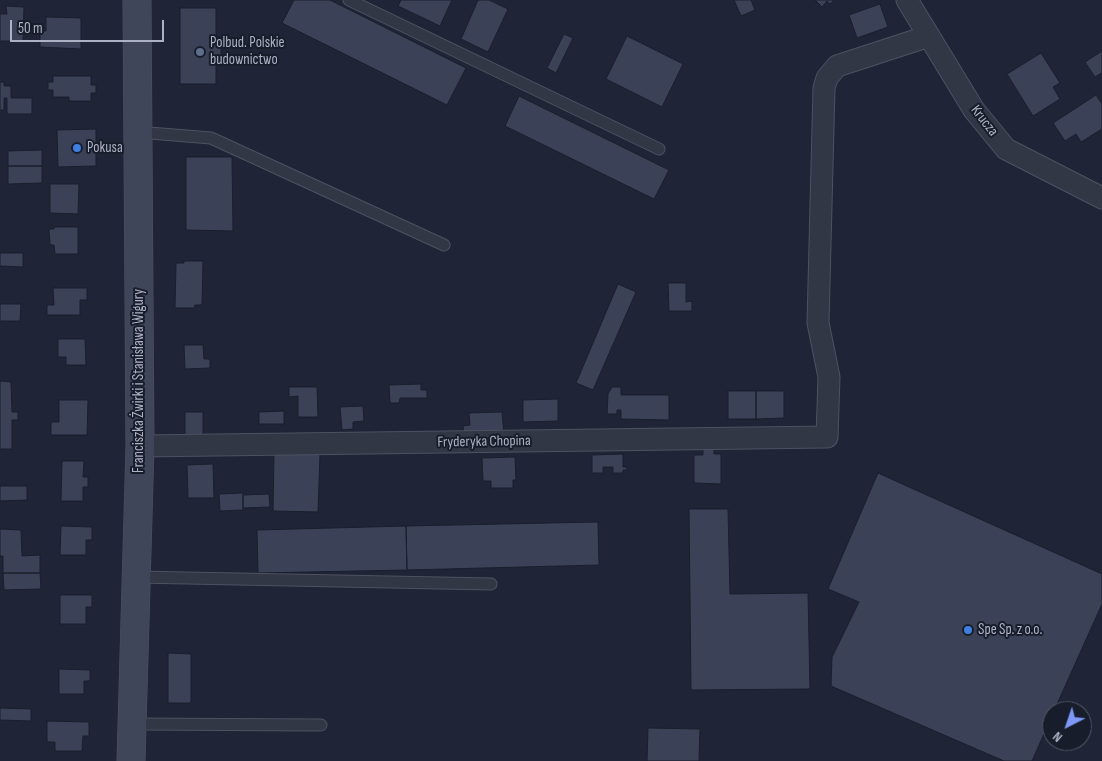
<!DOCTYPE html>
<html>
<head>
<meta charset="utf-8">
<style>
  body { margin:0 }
  #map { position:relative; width:1102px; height:761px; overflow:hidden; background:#1f2536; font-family:"Sofia Sans Condensed",sans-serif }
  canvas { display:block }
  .north { position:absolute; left:1042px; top:701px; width:50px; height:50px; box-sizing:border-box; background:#181d2b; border:1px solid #535868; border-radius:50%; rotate:221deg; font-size:14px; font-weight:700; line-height:20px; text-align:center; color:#acb1c4 }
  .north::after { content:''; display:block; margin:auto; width:18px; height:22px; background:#7d98f8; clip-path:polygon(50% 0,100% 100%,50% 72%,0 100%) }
  .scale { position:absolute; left:10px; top:20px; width:154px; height:22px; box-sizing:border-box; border:2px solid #acb1c4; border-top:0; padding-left:6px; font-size:15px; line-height:18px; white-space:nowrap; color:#acb1c4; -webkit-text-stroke:4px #181d2b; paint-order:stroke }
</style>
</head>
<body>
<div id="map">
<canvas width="1102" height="761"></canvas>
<div class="north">N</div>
<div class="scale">50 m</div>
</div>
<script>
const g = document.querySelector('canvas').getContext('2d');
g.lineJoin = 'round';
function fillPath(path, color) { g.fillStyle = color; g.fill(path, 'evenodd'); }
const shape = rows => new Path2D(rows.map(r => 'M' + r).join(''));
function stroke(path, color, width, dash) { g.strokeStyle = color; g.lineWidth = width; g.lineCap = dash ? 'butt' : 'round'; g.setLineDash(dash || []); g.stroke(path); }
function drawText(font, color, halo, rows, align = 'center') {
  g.font = font + ' "Sofia Sans Condensed",sans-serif'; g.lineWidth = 4; g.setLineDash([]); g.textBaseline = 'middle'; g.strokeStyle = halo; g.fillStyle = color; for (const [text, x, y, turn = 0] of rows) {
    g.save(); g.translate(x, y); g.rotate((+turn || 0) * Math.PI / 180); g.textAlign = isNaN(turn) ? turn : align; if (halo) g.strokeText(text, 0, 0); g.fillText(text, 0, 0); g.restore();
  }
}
const building = shape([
  [294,0,330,0,466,68,447,105,282,23,294,0],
  [401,0,452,0,440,26,398,6,401,0],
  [478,0,489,0,508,9,488,52,461,39,478,0],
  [734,0,751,0,755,10,741,16,734,0],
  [815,0,834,0,830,4,827,1,822,7,815,0],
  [880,4,888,27,857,38,849,15,880,4],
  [6,6,24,7,23,41,0,41,0,14,7,14,6,6],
  [180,8,216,8,216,45,221,45,221,59,216,59,216,84,180,84,180,8],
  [46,17,81,18,81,49,40,47,40,31,46,31,46,17],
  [564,34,573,38,556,73,547,68,564,34],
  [627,36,683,64,662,107,606,79,627,36],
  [1102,51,1102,73,1095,77,1085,62,1102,51],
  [1041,53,1060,83,1053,87,1060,99,1033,116,1007,74,1041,53],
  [53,76,91,76,91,85,96,85,96,93,91,93,91,101,69,101,69,97,53,97,53,90,48,90,48,82,53,82,53,76],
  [0,82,4,82,4,86,11,86,11,98,32,98,32,114,7,114,7,98,4,98,4,110,0,110,0,82],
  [1096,95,1102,104,1102,129,1081,142,1076,134,1065,141,1053,123,1096,95],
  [519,96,669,170,654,199,505,126,519,96],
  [96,129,96,166,58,167,57,130,96,129],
  [42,150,42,166,8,166,8,151,42,150],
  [186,157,232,157,233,231,186,230,186,157],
  [8,166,42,166,42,183,8,184,8,166],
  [50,184,79,184,78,214,50,213,50,184],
  [54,227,78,227,78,254,55,254,54,245,50,245,49,229,54,229,54,227],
  [0,253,23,253,23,267,0,266,0,253],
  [184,261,203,261,202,305,195,305,194,308,175,308,176,263,184,263,184,261],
  [668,283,686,283,686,302,692,301,692,311,669,311,668,283],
  [618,284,636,292,593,390,576,383,618,284],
  [53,288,87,288,87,300,80,300,80,315,47,315,47,305,54,305,53,288],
  [0,304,21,304,20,321,0,321,0,304],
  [58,339,85,339,86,365,66,365,66,357,58,357,58,339],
  [184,345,203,345,204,359,210,359,210,368,185,369,184,345],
  [0,381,11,382,12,412,18,412,18,420,12,420,12,449,0,449,0,381],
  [421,384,421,390,427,390,427,398,400,398,399,403,390,403,389,385,421,384],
  [289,387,317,387,318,417,298,417,298,396,289,397,289,387],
  [612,387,621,387,621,395,669,395,669,420,621,419,621,410,617,410,617,414,607,414,608,394,612,387],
  [728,391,756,391,756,419,728,419,728,391],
  [756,391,784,391,784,418,756,419,756,391],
  [558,399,558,421,523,422,523,400,558,399],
  [59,400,88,400,87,435,51,435,51,422,59,422,59,400],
  [363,406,364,421,353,422,353,429,342,430,340,407,363,406],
  [284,411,284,424,259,424,259,412,284,411],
  [185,412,203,412,203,436,185,436,185,412],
  [502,412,504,434,464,435,463,426,470,425,469,413,502,412],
  [703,449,714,449,714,454,721,454,721,484,694,483,694,455,703,455,703,449],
  [274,453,320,454,318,512,273,511,274,453],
  [623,454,623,467,627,467,627,470,623,470,623,473,613,473,613,467,603,467,603,473,592,473,592,455,623,454],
  [515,457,516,480,513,480,513,488,491,488,491,481,483,481,482,458,515,457],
  [62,461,84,461,83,477,88,477,88,487,83,487,83,501,61,501,62,461],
  [213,464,214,498,188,498,187,465,213,464],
  [878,473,1102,574,1102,604,1054,711,1052,711,1052,716,1032,761,1004,761,831,686,832,657,859,602,828,589,878,473],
  [0,486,27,486,27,500,0,501,0,486],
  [243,493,243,510,220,511,219,494,243,493],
  [269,494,270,507,243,508,243,495,269,494],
  [689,509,728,509,730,594,808,593,810,689,691,690,689,509],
  [598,522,599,565,407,570,406,526,598,522],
  [61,526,92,527,92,540,86,540,86,555,60,555,61,526],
  [406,526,407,570,258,573,257,530,406,526],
  [0,529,21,530,22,556,40,555,40,573,3,573,3,556,0,556,0,529],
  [3,573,40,573,41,589,4,590,3,573],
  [60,595,92,595,92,607,86,607,86,624,60,624,60,595],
  [168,653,191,654,191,703,168,703,168,653],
  [59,669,90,670,90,681,84,681,84,694,59,694,59,669],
  [0,708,31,709,31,721,0,720,0,708],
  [47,721,89,722,89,736,83,736,82,751,55,751,55,742,47,742,47,721],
  [648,728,700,729,699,761,647,761,648,728]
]);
const lane = shape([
  [349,0,659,149],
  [137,132,211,138,444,245],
  [136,577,491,584],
  [132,724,321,725]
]);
const street = shape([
  [907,0,974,110,1006,149,1102,198],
  [140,446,827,437,829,377,818,323,824,88,827,78,837,66,929,36]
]);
const secondary = shape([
  [131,761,140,446,137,0]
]);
const markers = [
  [200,52,5,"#5c6f8a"],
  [77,148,5,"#3f7fe0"],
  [968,630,5,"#3f7fe0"]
];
const poiNames = [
  ["Polbud. Polskie",210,43],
  ["budownictwo",210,60],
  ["Pokusa",87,148],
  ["Spe Sp. z o.o.",978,630]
];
const streetNames = [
  ["Krucza",984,121,52],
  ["Franciszka Żwirki i Stanisława Wigury",139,381,-90],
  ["Fryderyka Chopina",484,442,-1]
];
fillPath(building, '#3b4257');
stroke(building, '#1a1f2d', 1);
stroke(lane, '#4d5262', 13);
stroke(street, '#4d5262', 23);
stroke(secondary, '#4d5262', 29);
stroke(lane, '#323746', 11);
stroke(street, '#323746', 21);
stroke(secondary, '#404659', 28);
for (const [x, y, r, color] of markers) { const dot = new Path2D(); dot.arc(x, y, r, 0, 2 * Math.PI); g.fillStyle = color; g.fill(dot); stroke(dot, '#181d2b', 2); }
drawText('15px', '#acb1c4', '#181d2b', poiNames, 'left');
drawText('15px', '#acb1c4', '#181d2b', streetNames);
</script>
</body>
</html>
